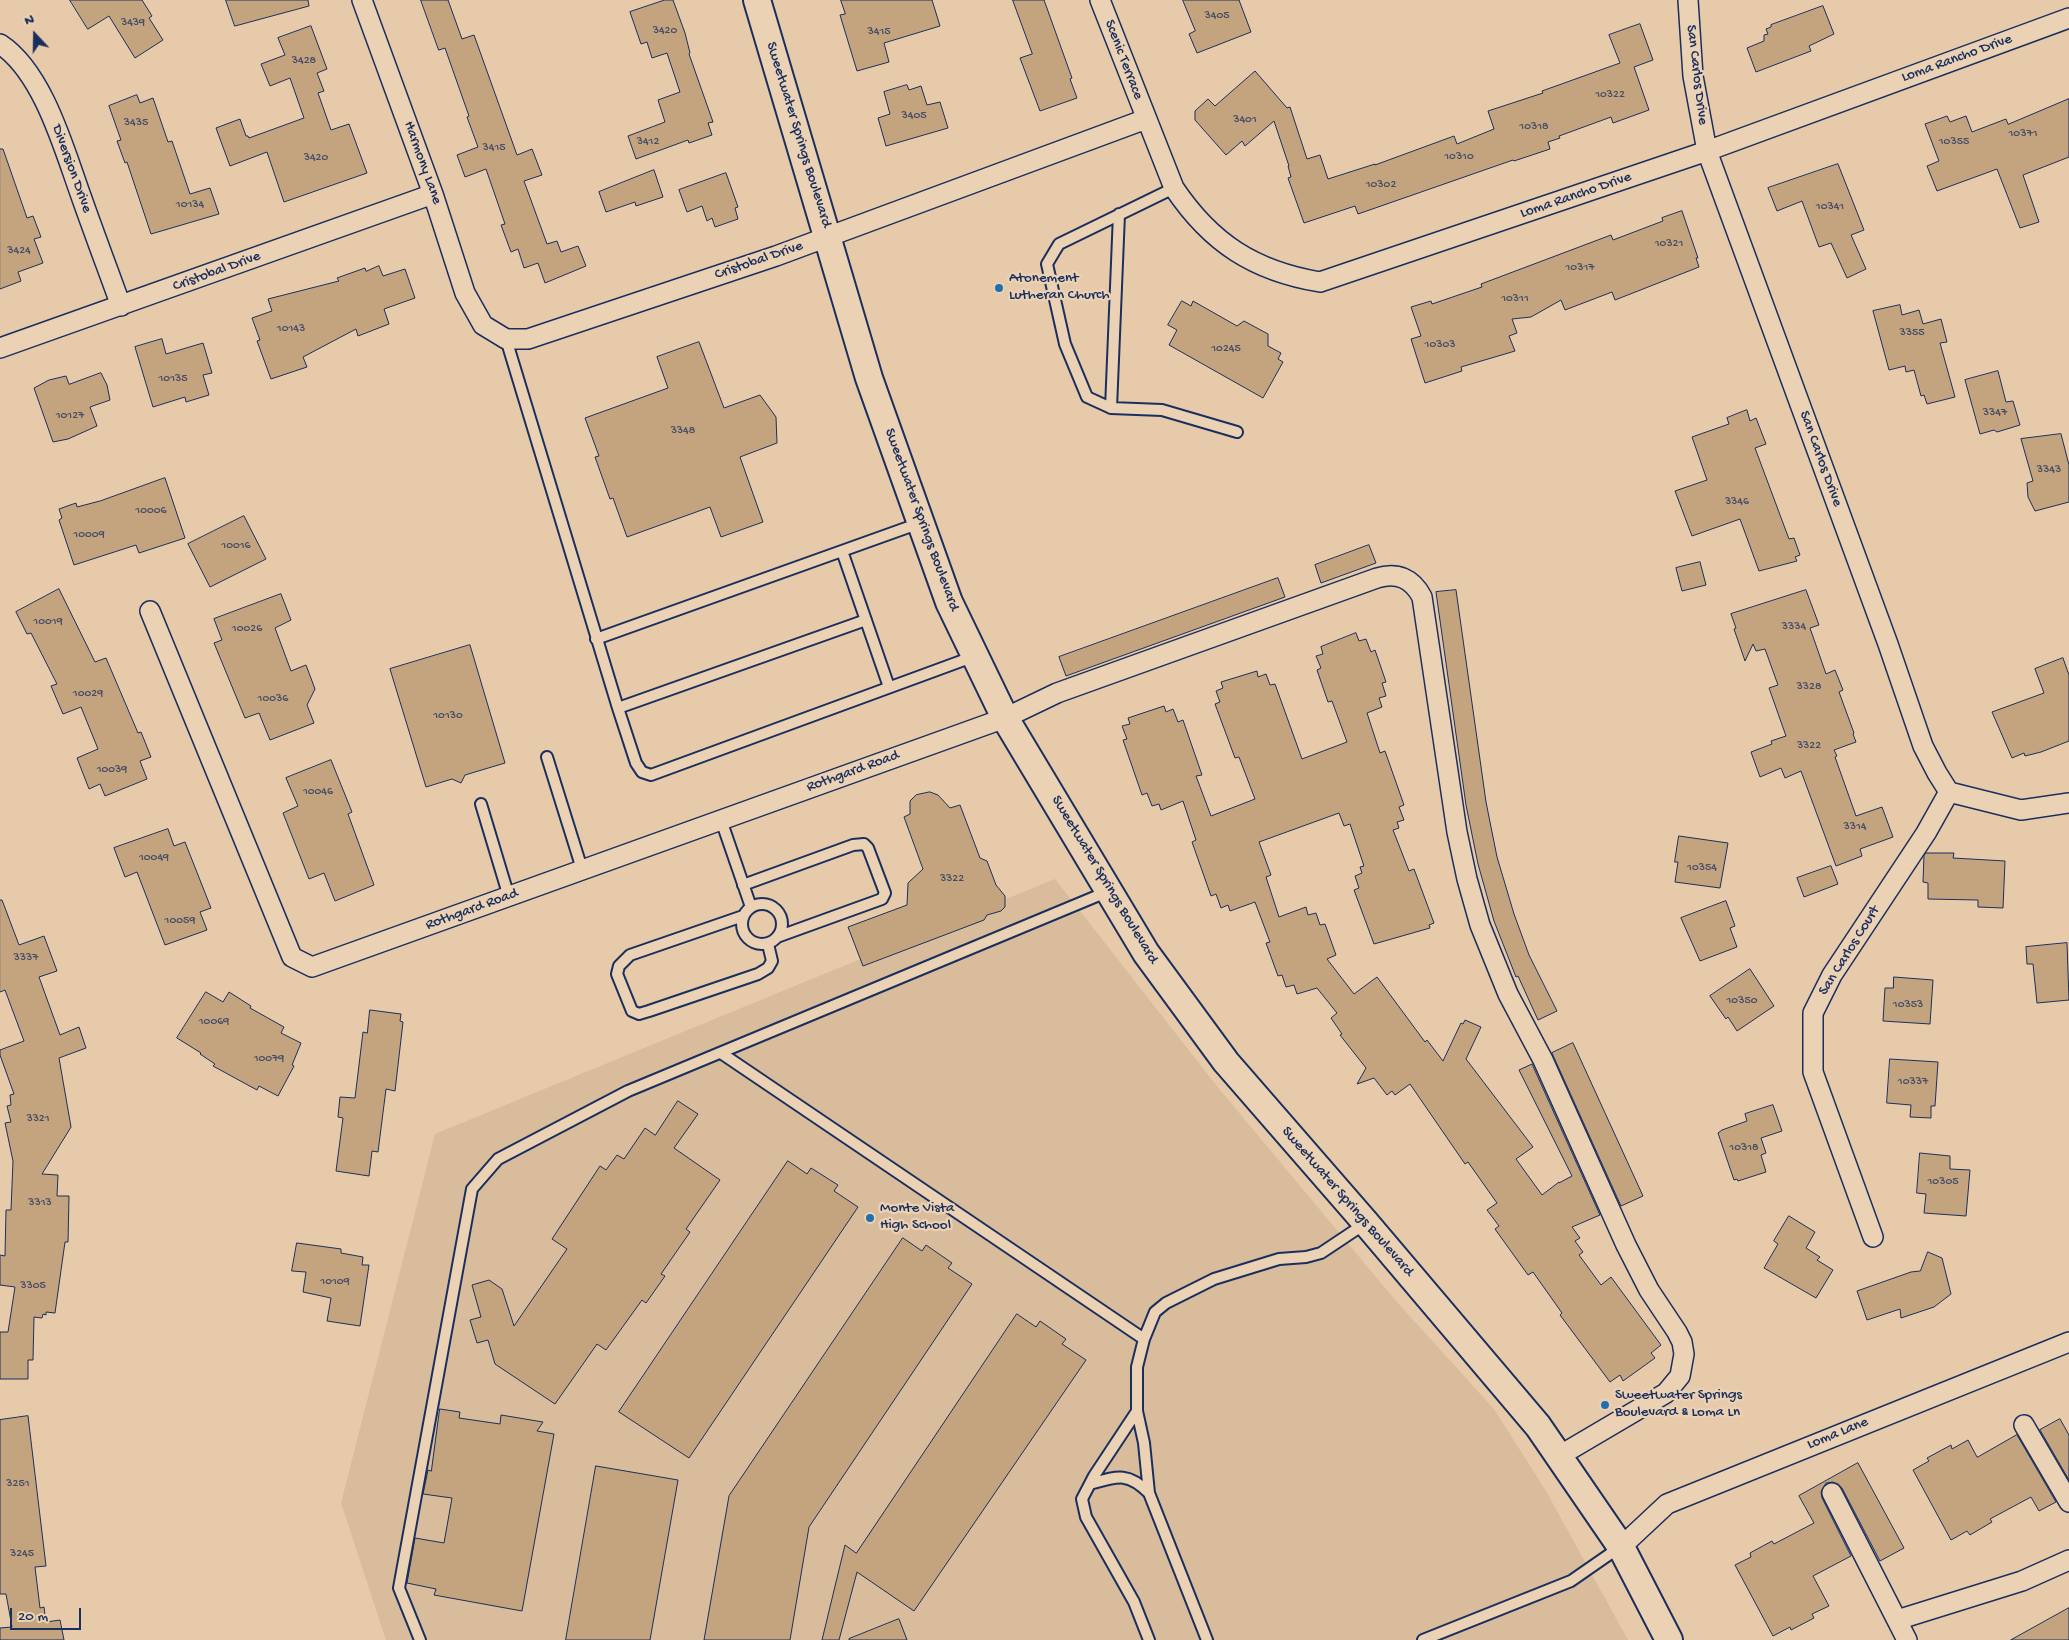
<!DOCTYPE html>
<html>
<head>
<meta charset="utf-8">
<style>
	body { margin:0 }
	#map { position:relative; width:2069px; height:1640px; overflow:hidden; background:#e6caaa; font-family:"Gochi Hand",sans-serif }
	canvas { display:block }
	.north { position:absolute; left:10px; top:10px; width:50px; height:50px; -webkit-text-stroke:4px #ecd2b4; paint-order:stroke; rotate:339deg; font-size:14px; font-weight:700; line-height:20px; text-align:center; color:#1b2f5e }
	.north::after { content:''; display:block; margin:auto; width:18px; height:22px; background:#1b2f5e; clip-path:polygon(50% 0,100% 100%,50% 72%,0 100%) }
	.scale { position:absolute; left:10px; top:1608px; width:71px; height:22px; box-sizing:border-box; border:2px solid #1b2f5e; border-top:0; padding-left:6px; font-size:15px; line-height:18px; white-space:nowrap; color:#1b2f5e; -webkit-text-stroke:4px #ecd2b4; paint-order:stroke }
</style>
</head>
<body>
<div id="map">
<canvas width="2069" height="1640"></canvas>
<div class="north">N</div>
<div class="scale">20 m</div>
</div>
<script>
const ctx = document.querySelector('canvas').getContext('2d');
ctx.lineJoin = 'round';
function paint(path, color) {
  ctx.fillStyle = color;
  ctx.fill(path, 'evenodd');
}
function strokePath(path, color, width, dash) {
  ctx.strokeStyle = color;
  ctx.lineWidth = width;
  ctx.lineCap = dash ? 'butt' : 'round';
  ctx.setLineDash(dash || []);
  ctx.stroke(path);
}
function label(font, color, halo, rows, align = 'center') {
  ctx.font = font + ' "Gochi Hand",sans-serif';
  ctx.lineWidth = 4.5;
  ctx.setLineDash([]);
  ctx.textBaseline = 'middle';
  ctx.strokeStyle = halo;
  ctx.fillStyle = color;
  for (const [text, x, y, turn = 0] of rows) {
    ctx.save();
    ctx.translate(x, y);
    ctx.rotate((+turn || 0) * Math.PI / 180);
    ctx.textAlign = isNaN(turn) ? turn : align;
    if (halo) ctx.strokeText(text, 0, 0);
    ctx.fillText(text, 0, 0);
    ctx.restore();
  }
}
paint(new Path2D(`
	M1055 879 1216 1085 1396 1301 1494 1409 1546 1491 1628 1640H386L341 1503 435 1134Z`), '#d8bc9c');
const building = new Path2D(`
	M70 0H142L152 16 149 18 163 40 135 58 109 16 88 29Z
	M226 0H308L309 6 235 26Z
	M421 0H448L462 39 474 35 517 155 532 149 542 175 524 181 547 244 557 241 561 252 578 246 586 266 545 283 538 263 524 268 518 249 511 252 501 225 505 224 486 169 465 177 457 155 478 147 467 117 469 116 445 48 439 50Z
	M665 0H673L685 33 690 53 689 54 713 122 708 123 712 135 689 143 688 140 636 159 628 136 665 122 658 100 680 92 667 53 652 58 647 42 641 44 630 12Z
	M841 0H932L940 26 884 43 889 62 857 71 840 15 845 14Z
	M1013 0H1044L1072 78 1070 79 1077 98 1040 111 1020 58 1032 54Z
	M1183 0H1239L1251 32 1197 53 1189 34 1195 31Z
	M1823 6 1834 34 1809 46 1811 51 1756 72 1747 48 1764 41V35L1768 34 1766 29 1771 27V25Z
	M1640 24 1653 60 1634 67 1649 110 1613 123 1611 117 1559 136 1560 138 1548 142 1550 149 1514 161 1513 160 1358 214 1355 206 1304 223 1288 178 1291 177 1288 166H1289L1274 121 1245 146 1242 141 1226 155 1195 120V111L1208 99 1215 106 1255 71 1287 108 1290 107 1307 159 1320 155 1328 179 1375 164V165L1454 136 1457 144 1494 129 1488 111 1543 93 1542 91 1620 63 1609 35Z
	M311 26 327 69 317 73 324 91 318 93 331 130 349 124 367 173 284 202 267 152 230 166 216 128 240 119 246 136H248L249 138 304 118 290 78 270 86 261 64 285 55 278 38Z
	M907 85 909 90 921 86 927 105 940 102 948 128 886 146 878 118 890 114 884 92Z
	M137 95 140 103 153 98 168 142 172 141 190 194 210 188 219 214 151 234 127 162 125 163 117 141 121 140 109 106Z
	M2069 99V157L2023 175 2039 222 2020 228 1997 169 1937 191 1927 166 1939 161 1925 124 1947 116 1950 122 1966 116 1972 132 2006 119 2008 124Z
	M0 149H3L27 218 33 216 41 237 34 239 43 263 18 272 21 281 0 289Z
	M1838 164 1864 230 1851 235 1866 269 1847 278 1831 243 1819 247 1802 201 1777 211 1768 188Z
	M654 170 663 197 636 206 635 202 606 212 599 192Z
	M726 173 738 207 735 208 738 219 715 227 712 218 707 221 702 206 687 212 679 190Z
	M1682 211 1698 258H1696L1699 267 1615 300 1612 292 1565 310 1561 300 1531 317 1512 319 1517 333 1509 336 1515 351 1461 367 1462 371 1425 383 1411 339 1421 336 1411 307 1431 301 1432 304 1482 287 1481 284 1611 235 1613 240 1663 221 1662 218Z
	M379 266 383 276 405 269 415 298 384 309 389 324 358 336 356 329 303 357 307 367 271 379 257 341 260 340 252 318 272 311 268 299 339 281 337 278 365 268 366 271Z
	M1182 301 1191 306 1193 301 1237 326 1244 321 1268 334V346L1281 353 1278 359 1283 362 1263 398 1169 345 1177 330 1168 325Z
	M1900 305 1902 315 1919 310 1923 324 1941 319 1947 342 1940 343 1955 397 1927 404 1924 395 1921 396 1914 370 1906 372 1905 366 1889 370 1873 311Z
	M162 339 166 354 203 343 212 373 203 375 209 395 186 402 185 397 153 407 135 347Z
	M699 342 724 408 760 395 776 417 777 443 740 457 763 522 721 537 710 507 627 537 613 498 610 499 595 457 599 456 585 418 668 388 657 357Z
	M1998 371 2006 402 2013 401 2020 425 1997 432 1994 430 1980 434 1965 380Z
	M101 373 107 385 110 400 90 407 97 426 68 439 53 442 34 388 49 380 66 376 69 384Z
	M1747 410 1750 421 1756 418 1766 444 1755 448 1789 539 1794 538 1800 555 1795 557 1797 561 1759 571 1740 519 1692 536 1675 491 1707 480 1692 437 1729 424 1727 418Z
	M2061 434 2069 465V502L2035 511 2028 497 2027 483 2033 481 2021 439Z
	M165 478 185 538 139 553 136 545 74 565 59 520 62 518 59 509 76 503 77 507 100 501Z
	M244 516 266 559 210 587 188 544Z
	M1369 545 1376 563 1321 583 1315 565Z
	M1700 562 1706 585 1682 591 1676 568Z
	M1278 578 1285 597 1066 676 1059 657Z
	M59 589 95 662 106 658 138 733 141 732 151 757 140 761 147 779 105 796 100 784 89 789 77 758 98 749 81 707 63 714 51 686 57 684 31 633 27 634 16 612Z
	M1456 590 1486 802 1497 857 1514 914 1529 955 1557 1011 1538 1020 1518 976 1516 977 1494 921 1478 864 1466 805 1436 592Z
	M1806 590 1819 625 1810 628 1826 674 1835 670 1843 690 1839 692 1854 733 1853 734 1856 742 1834 750 1837 756 1835 757 1856 816 1882 807 1893 837 1860 849 1862 856 1836 866 1801 771 1785 778 1781 768 1760 777 1751 752 1772 744 1771 741 1786 736 1769 688 1778 685 1765 649 1756 651 1753 644 1745 661 1734 629 1736 628 1731 614Z
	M281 594 291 620 275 628 291 671 306 665 315 689 307 705 314 723 270 740 259 713 245 718 214 643 222 640 214 619Z
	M1356 633 1359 641 1366 639 1371 652 1375 650 1386 682 1382 683 1386 696 1379 698 1382 707 1367 713 1380 753 1385 751 1404 805 1399 807 1404 820 1397 822 1399 828 1393 830 1409 871 1414 869 1434 923 1429 925 1430 928 1374 944 1354 890 1359 888 1355 876 1362 873 1360 867 1364 866 1350 824 1344 826 1339 813 1259 842 1271 875 1266 877 1279 917 1306 907 1308 915 1316 913 1320 925 1325 924 1336 955 1327 959 1354 994 1377 977 1425 1042 1427 1040 1443 1061 1461 1023 1463 1024 1465 1020 1481 1027 1466 1059 1533 1147 1516 1159 1542 1195 1559 1182V1183L1572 1176 1519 1070 1532 1064 1600 1215 1572 1227 1580 1238 1575 1241 1583 1252 1579 1255 1601 1285 1611 1277 1661 1345 1651 1353 1655 1358 1623 1381 1620 1375 1610 1382 1560 1315 1562 1313 1533 1272 1528 1275 1495 1229 1499 1226 1487 1210 1497 1203 1468 1162 1465 1164 1410 1084 1395 1095 1392 1091 1387 1095 1374 1078 1357 1084 1366 1068 1340 1035 1342 1034 1331 1018 1337 1013 1317 988 1297 994 1294 985 1286 987 1282 975 1278 976 1266 943 1270 942 1255 902 1230 911 1228 905 1221 908 1216 894 1211 896 1192 842 1196 840 1183 801 1161 810 1159 804 1152 806 1147 793 1142 795 1123 740 1127 739 1122 726 1130 724 1128 718 1164 706 1166 712 1173 709 1178 722 1183 720 1202 775 1196 776 1211 816 1255 799 1239 757 1235 758 1215 704 1220 702 1216 691 1223 688 1221 682 1257 671 1258 677 1266 674 1270 685 1275 684 1302 759 1347 742 1332 701 1328 702 1317 670 1321 668 1316 656 1323 654 1321 647Z
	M470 645 505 763 465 775 461 783 452 779 426 787 390 669Z
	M2063 658 2069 675V741L2041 752 2025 756 2024 753 2012 758 1992 712 2044 693 2035 669Z
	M331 760 352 812 348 814 374 885 335 901 324 873 309 879 283 813 298 806 286 778Z
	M930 792 938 795 950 808 960 805 980 858 987 861 996 885 1005 896V907L1001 911 987 915 984 920 863 966 848 927 907 905 908 883 923 869 904 817 910 814V801L916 795Z
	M168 829 174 846 185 842 211 908 200 912 207 930 165 945 137 872 125 877 114 848Z
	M1679 836 1728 843 1720 888 1675 882 1678 862H1675Z
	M1926 853H1954L1953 858 2005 861 2003 908 1978 907V900L1928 899V883L1923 882 1924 856Z
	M1831 866 1838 884 1804 897 1797 878Z
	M0 900H2L19 945 44 936 57 971 39 977 60 1035 79 1027 86 1048 59 1058 71 1127 42 1174 58 1175 57 1196H69L68 1242H65L55 1313 46 1312V1315L43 1314 42 1318 34 1317 33 1360H28V1379H0V1332H8L15 1287 0 1285V1255L5 1256 6 1210H11L13 1161 5 1123 11 1122 7 1106 11 1105 10 1095 14 1094 0 1055V1050L24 1041 5 990 0 992Z
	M1726 901 1735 926 1730 928 1737 947 1700 961 1681 918Z
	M2067 943 2069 1000 2037 1003 2033 964H2027L2026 947Z
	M1750 969 1774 1006 1737 1031 1728 1017 1726 1019 1710 996Z
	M1894 977 1933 980 1930 1024 1883 1021 1885 988H1893Z
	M206 992 223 1002 229 992 251 1006 250 1008 284 1027 281 1033 301 1043 292 1065 294 1066 278 1096 259 1086 257 1090 213 1066 215 1064 200 1054 201 1053 177 1038Z
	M370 1010 401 1014 400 1021 403 1022 395 1091 386 1089 378 1152 372 1151 369 1176 336 1171 343 1118 338 1117 340 1097 355 1098 363 1032 367 1033Z
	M1573 1043 1643 1196 1621 1206 1552 1053Z
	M1890 1059 1938 1062 1935 1106H1931V1118L1910 1117 1911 1105 1887 1103Z
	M678 1101 698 1114 674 1148 720 1180 686 1229 690 1232 661 1274 665 1276 646 1303 642 1300 606 1350 597 1344 555 1404 495 1364 488 1340 477 1343 470 1320 481 1317 472 1285 489 1280 502 1289 514 1326 567 1249 552 1239 600 1166 606 1170 617 1155 624 1159 645 1128 655 1135Z
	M1773 1105 1782 1131 1761 1138 1766 1153 1761 1155 1766 1172 1738 1181 1737 1179 1734 1180 1718 1133 1722 1130 1747 1121 1745 1114Z
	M1920 1153 1950 1156V1169L1970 1170 1966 1216 1924 1213 1926 1194 1917 1193Z
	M788 1161 807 1174 811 1168 838 1185 834 1191 858 1207 689 1458 619 1412Z
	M1789 1216 1815 1232 1806 1248 1820 1257 1817 1260 1833 1270 1816 1298 1764 1268 1778 1244 1774 1241Z
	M903 1238 922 1251 926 1245 952 1263 948 1268 972 1284 809 1527 790 1640H704L729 1496Z
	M297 1243 341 1249V1253L363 1257 362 1265H369L360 1326 327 1321 331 1298 303 1292 306 1272 292 1271Z
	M1928 1252 1942 1258 1951 1294 1934 1307 1901 1318 1900 1309 1867 1320 1857 1291 1911 1272 1920 1271Z
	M1017 1314 1036 1327 1040 1321 1066 1339 1062 1344 1086 1360 914 1611 857 1572 839 1640H822L845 1545 856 1553Z
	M440 1409 460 1412 459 1418 500 1424 501 1415 543 1422 537 1431 554 1434 522 1611 434 1595 436 1589 407 1583 415 1538 444 1543 452 1498 423 1494 428 1470 431 1471Z
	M28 1416 46 1566 35 1567 40 1608 44 1607 46 1622 60 1620 64 1640H0V1628L12 1627 6 1594H0V1420Z
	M2060 1419 2069 1435V1480L2040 1430Z
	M2017 1435 2056 1502 2039 1511 2031 1497 1990 1519 1992 1522 1970 1535 1967 1531 1951 1540 1913 1470 1929 1461 1927 1458 1951 1445 1952 1449 1968 1440 1977 1457Z
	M1858 1463 1904 1548 1880 1561 1842 1488 1833 1482 1826 1483 1821 1492 1822 1498 1851 1556 1813 1576 1829 1606 1812 1614 1814 1618 1791 1630 1790 1627 1773 1636 1735 1565 1751 1557 1750 1553 1772 1541 1774 1544 1814 1523 1799 1496Z
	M596 1466 678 1480 650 1640H566Z
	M2069 1608V1640H2011Z
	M899 1619 907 1640H849V1639Z`);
paint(building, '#c4a47f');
strokePath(building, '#1b2f5e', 1);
const service = new Path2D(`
	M1174 188 1059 244 1047 264 1065 344 1087 397 1111 408 1162 410 1237 432
	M506 339 618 708 636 763 642 772 651 775 975 656
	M1111 408 1119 214
	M842 551 889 687
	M596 639 920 523
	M618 708 866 620
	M547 757 582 869
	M481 804 509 897
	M721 820 751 907
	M743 885 853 845 864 844 868 848 885 893 882 899 777 937
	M742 924a20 20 0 1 1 40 0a20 20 0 1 1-40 0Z
	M743 916 630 955 619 966 617 974 632 1011 639 1014 649 1011 758 974 768 968 772 961 768 944
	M721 1053 1144 1339
	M1137 1411 1094 1476 1082 1499 1086 1517 1134 1602 1149 1640
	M1090 1484C1118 1476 1128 1472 1149 1493
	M420 1640 399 1588 472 1189 498 1159 628 1091 1109 891
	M1207 1640 1149 1493 1144 1443 1137 1411V1367L1144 1339 1155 1312 1166 1303 1214 1279 1279 1259 1306 1257 1321 1253 1366 1223
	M1423 1640 1571 1581 1620 1547`);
const minor = new Path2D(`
	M362 0 433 194 465 293 483 325 506 339H528L776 256 1146 119
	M1100 0 1174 188C1211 243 1254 271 1320 282L1707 151 2069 18
	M1688 0 1693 76 1707 151 1888 644 1923 746 1937 773 1949 792 2021 810 2069 803
	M0 44C43 72 64 149 81 196 94 233 108 270 121 306
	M0 348 433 194
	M150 611 292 957 312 967 1005 718 1057 693 1377 578C1397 572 1412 578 1422 597L1457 832 1467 879 1480 925 1508 994 1543 1060 1626 1245 1649 1290 1677 1332 1682 1342 1684 1354 1680 1376 1666 1393 1559 1456
	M1873 1237 1813 1072V1013L1832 975 1926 833 1949 792
	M2024 1425 2069 1502
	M1832 1493 1907 1640
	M1621 1547 1667 1504 2069 1342
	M1897 1620 2022 1581 2069 1560`);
const secondary = new Path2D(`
	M757 0 869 378 949 602 1005 718 1146 953 1226 1062 1366 1223 1538 1426 1621 1547 1669 1640`);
strokePath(service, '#1b2f5e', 14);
strokePath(minor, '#1b2f5e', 22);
strokePath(secondary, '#1b2f5e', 30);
strokePath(service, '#ecd2b4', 10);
strokePath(minor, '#ecd2b4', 19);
strokePath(secondary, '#ecd2b4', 26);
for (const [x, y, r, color] of [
	[999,288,5,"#1f6fb2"],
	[870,1218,5,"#1f6fb2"],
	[1605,1405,5,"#1f6fb2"]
]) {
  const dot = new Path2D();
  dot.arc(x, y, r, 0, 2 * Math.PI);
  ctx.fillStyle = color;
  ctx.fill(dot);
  strokePath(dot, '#ecd2b4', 2);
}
label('12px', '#454c66', null, [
	["3405",1217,16],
	["3439",133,23],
	["3420",665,31],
	["3415",879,32],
	["3428",304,61],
	["10322",1610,95],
	["3405",914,116],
	["3401",1245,120],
	["3435",136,123],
	["10318",1534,127],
	["10371",2023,134],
	["3412",648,142],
	["10355",1954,142],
	["3415",494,148],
	["10310",1459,157],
	["3420",316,158],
	["10302",1381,185],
	["10134",190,205],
	["10341",1830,207],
	["10321",1669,244],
	["3424",19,251],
	["10317",1580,268],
	["10311",1515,299],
	["10143",291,329],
	["3355",1912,333],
	["10303",1440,345],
	["10245",1226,349],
	["10135",173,379],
	["3347",1995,413],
	["10127",70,416],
	["3348",683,431],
	["3343",2049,470],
	["3346",1737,502],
	["10006",151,511],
	["10009",89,535],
	["10016",236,546],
	["10019",48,622],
	["3334",1794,627],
	["10026",247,629],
	["3328",1809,687],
	["10029",88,694],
	["10036",273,699],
	["10130",448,716],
	["3322",1809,746],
	["10039",112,770],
	["10046",318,792],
	["3314",1855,827],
	["10049",154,858],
	["10354",1702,868],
	["3322",952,879],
	["10059",180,921],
	["3337",26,958],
	["10350",1742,1001],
	["10353",1908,1005],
	["10069",214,1022],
	["10079",269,1059],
	["10337",1913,1082],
	["3321",38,1119],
	["10318",1744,1148],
	["10305",1943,1182],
	["3313",40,1203],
	["10109",335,1282],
	["3305",33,1286],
	["3251",18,1484],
	["3245",22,1554]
]);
label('15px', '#1b2f5e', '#ecd2b4', [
	["Loma Rancho Drive",1957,59,-20],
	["Scenic Terrace",1123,60,69],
	["San Carlos Drive",1696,75,83],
	["Sweetwater Springs Boulevard",798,135,73],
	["Harmony Lane",422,163,70],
	["Diversion Drive",71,169,70],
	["Loma Rancho Drive",1576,196,-19],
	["Cristobal Drive",759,261,-19],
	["Cristobal Drive",217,272,-20],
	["San Carlos Drive",1820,459,70],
	["Sweetwater Springs Boulevard",921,520,70],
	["Rothgard Road",853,772,-20],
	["Sweetwater Springs Boulevard",1104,880,59],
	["Rothgard Road",472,910,-20],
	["San Carlos Court",1850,951,-58],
	["Sweetwater Springs Boulevard",1347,1202,49],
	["Loma Lane",1838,1434,-22]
]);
label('15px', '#1b2f5e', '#ecd2b4', [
	["Atonement",1009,279],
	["Lutheran Church",1009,296],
	["Monte Vista",880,1209],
	["High School",880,1226],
	["Sweetwater Springs",1615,1396],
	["Boulevard & Loma Ln",1615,1413]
], 'left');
</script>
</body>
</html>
